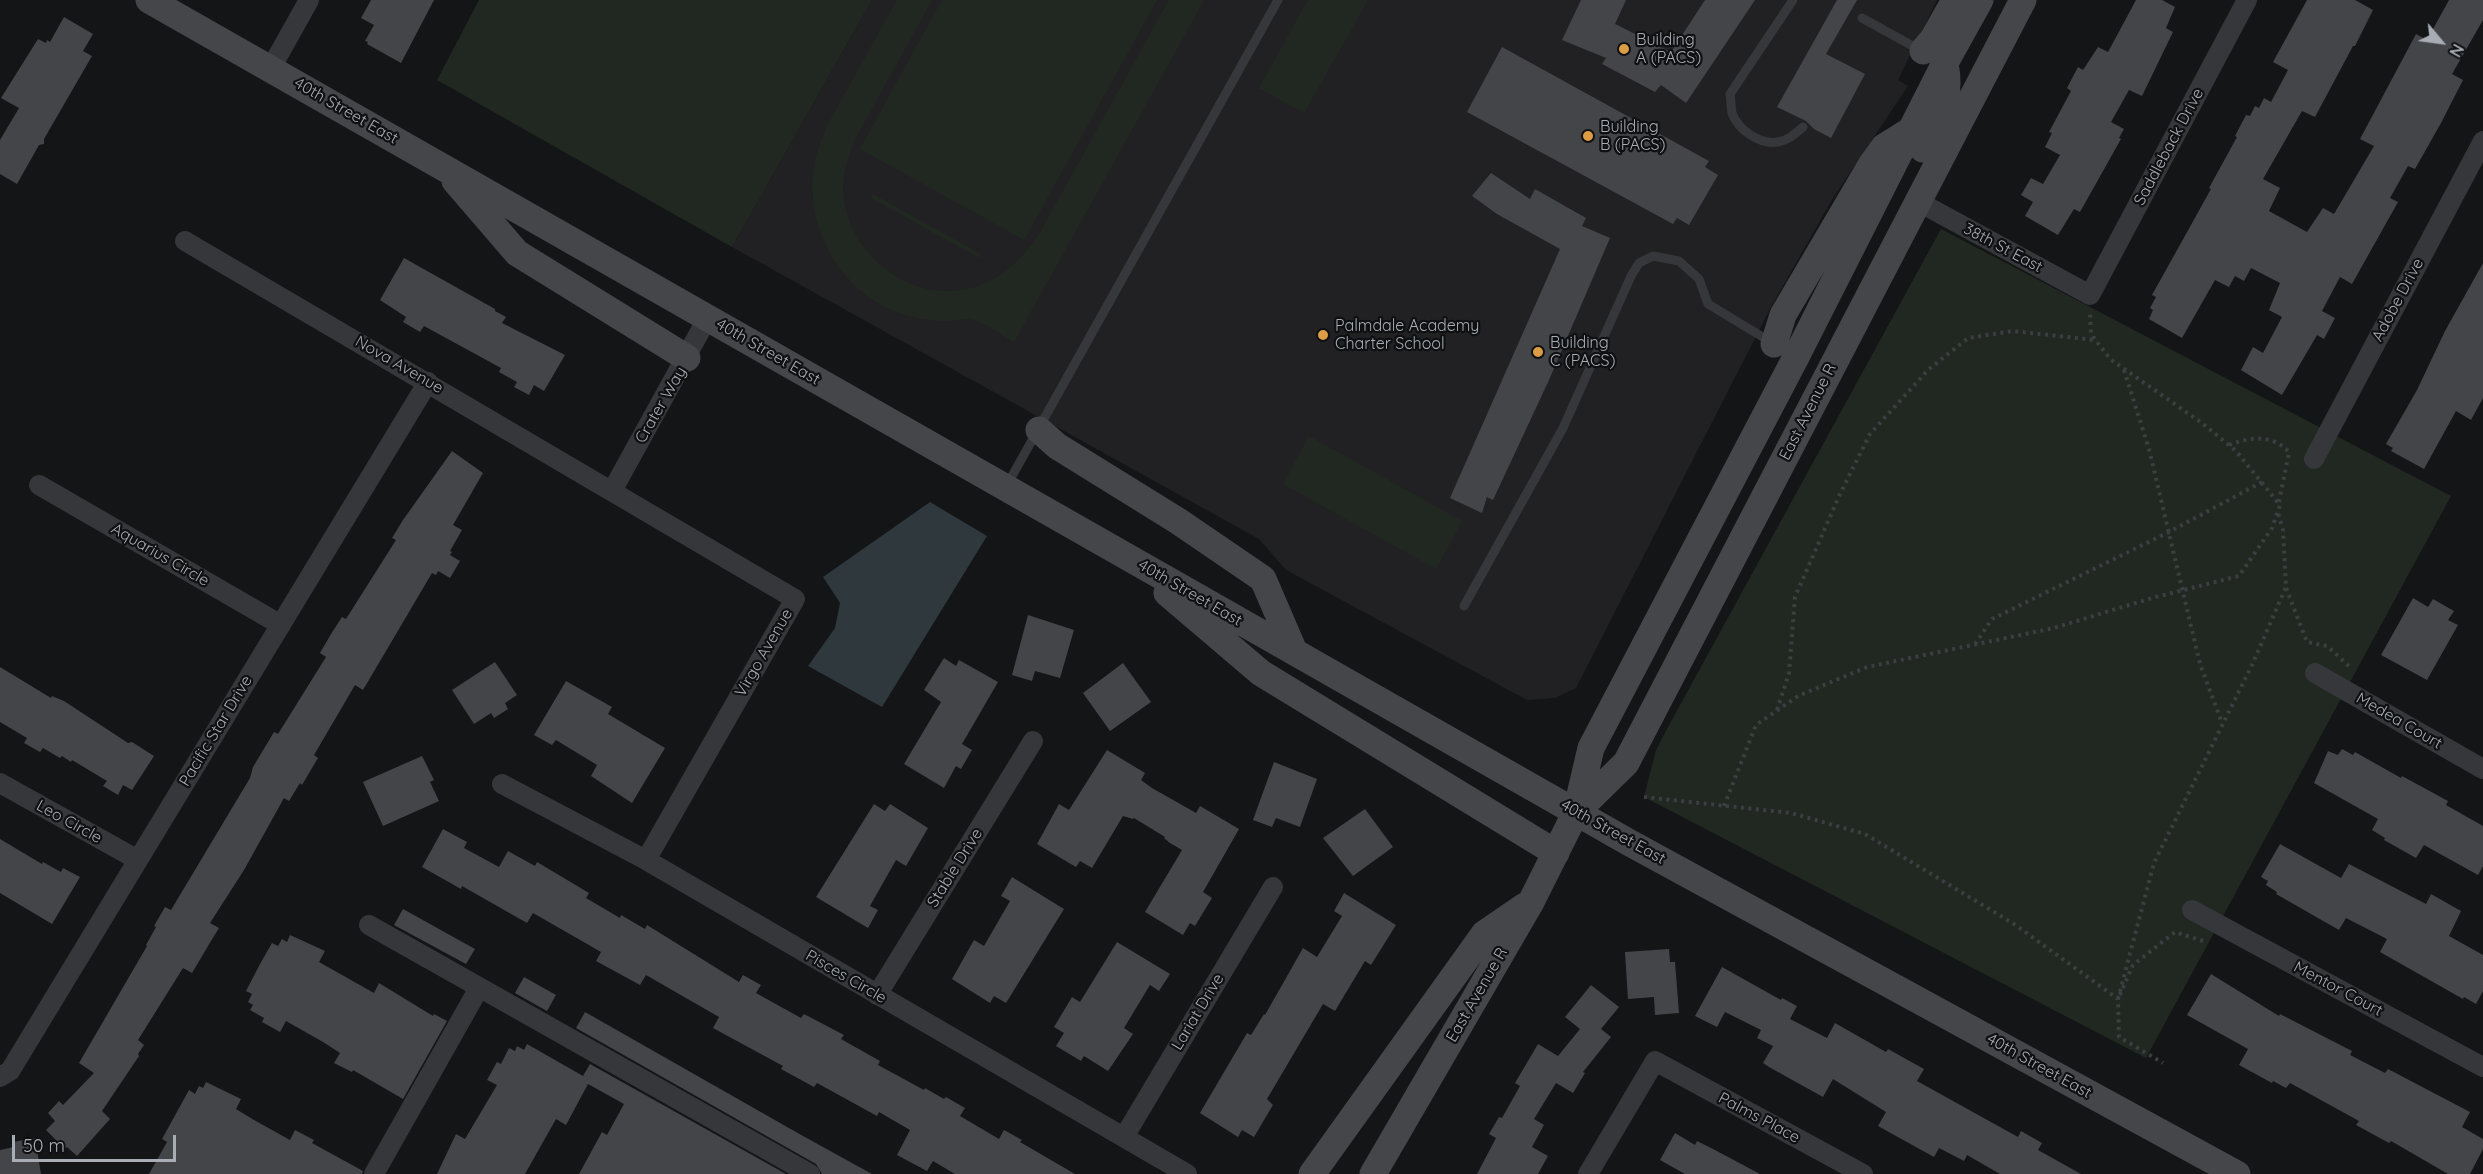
<!DOCTYPE html>
<html>
<head>
<meta charset="utf-8">
<style>
	body { margin:0 }
	#map { position:relative; width:2483px; height:1174px; overflow:hidden; background:#141516; font-family:Quicksand,sans-serif }
	canvas { display:block }
	.north { position:absolute; left:2411px; top:12px; width:60px; height:60px; -webkit-text-stroke:4px #0f1011; paint-order:stroke; rotate:119deg; font-size:16px; font-weight:700; line-height:24px; text-align:center; color:#a8adb5 }
	.north::after { content:''; display:block; margin:auto; width:21px; height:27px; background:#a8adb5; clip-path:polygon(50% 0,100% 100%,50% 72%,0 100%) }
	.scale { position:absolute; left:12px; top:1135px; width:164px; height:27px; box-sizing:border-box; border:3px solid #a8adb5; border-top:0; padding-left:8px; font-size:18px; line-height:21px; white-space:nowrap; color:#a8adb5; -webkit-text-stroke:4px #0f1011; paint-order:stroke }
</style>
</head>
<body>
<div id="map">
<canvas width="2483" height="1174"></canvas>
<div class="north">N</div>
<div class="scale">50 m</div>
</div>
<script>
const ctx = document.querySelector('canvas').getContext('2d');
ctx.lineJoin = 'round';
function paint(path, color) {
  ctx.fillStyle = color;
  ctx.fill(path, 'evenodd');
}
function strokePath(path, color, width, dash) {
  ctx.strokeStyle = color;
  ctx.lineWidth = width;
  ctx.lineCap = dash ? 'butt' : 'round';
  ctx.setLineDash(dash || []);
  ctx.stroke(path);
}
function label(font, color, halo, rows, align = 'center') {
  ctx.font = font + ' Quicksand,sans-serif';
  ctx.lineWidth = 4.5;
  ctx.setLineDash([]);
  ctx.textBaseline = 'middle';
  ctx.strokeStyle = halo;
  ctx.fillStyle = color;
  for (const [text, x, y, turn = 0] of rows) {
    ctx.save();
    ctx.translate(x, y);
    ctx.rotate((+turn || 0) * Math.PI / 180);
    ctx.textAlign = isNaN(turn) ? turn : align;
    if (halo) ctx.strokeText(text, 0, 0);
    ctx.fillText(text, 0, 0);
    ctx.restore();
  }
}
paint(new Path2D(`
	M872 0H1937L1898 80 1908 86 1833 198 1771 307 1576 688 1555 698 1527 700 1286 570 1259 539 732 247Z`), '#212123');
paint(new Path2D(`
	M479 0H872L732 247 437 80Z
	M897 0H932L855 139C849 155 843 171 843 188 845 257 917 311 983 284 1007 274 1023 257 1038 236L1169 0H1204L1014 342C1001 335 988 324 974 320 966 317 955 321 947 321 933 321 919 319 906 315 845 298 804 230 814 168 816 153 822 139 828 124Z
	M942 0H1157L1024 240 860 149Z
	M1308 0H1368L1304 113 1259 88Z
	M873 194 981 254 979 258 871 198Z
	M1941 229 2451 496 2146 1058 1644 797 1656 750 1668 727Z
	M1309 436 1462 521 1436 569 1283 484Z`), '#212821');
paint(new Path2D(`
	M930 502 987 536 882 707 808 666 835 628 840 603 823 577Z`), '#2f383d');
paint(new Path2D(`
	M371 0H434L401 63 367 44 368 42 365 41 374 25 361 18Z
	M1581 0H1626L1615 24 1671 52 1705 0H1755L1686 103 1661 85 1655 92 1602 64 1606 58 1562 40Z
	M1837 0H1857L1826 54 1865 74 1831 138 1814 129 1806 121 1777 107Z
	M2136 0H2162L2175 7 2166 28 2173 32 2142 96 2129 90 2111 122 2124 129 2119 138 2121 139 2080 212 2074 209 2058 235 2025 216 2033 202 2021 195 2031 178 2043 184 2060 155 2045 147 2052 133 2049 132 2071 91 2067 88 2078 67 2083 70 2098 47 2108 52Z
	M2307 0H2355L2373 10 2355 46H2353L2315 117 2302 111 2263 179 2280 188 2269 211 2307 232 2323 208 2334 214 2374 146 2360 139 2416 34 2427 40 2449 0H2483V20L2452 74 2463 80 2441 123 2415 169 2408 166 2390 198 2398 202 2352 284 2340 277 2322 311 2335 318 2324 339 2317 335 2282 395 2241 370 2253 347 2263 353 2282 317 2269 310 2280 283 2251 268 2244 281 2235 276 2229 287 2215 280 2182 338 2149 319 2153 310 2150 308 2156 297 2152 295 2211 189 2209 188 2237 137 2235 136 2246 115 2250 116 2255 106 2259 108 2264 98 2271 102 2288 70 2273 62Z
	M64 17 93 34 83 51 92 56 44 139V144L39 145 17 184 0 174V140L19 108 1 98 38 39 46 43 47 40 50 42Z
	M1502 47 1709 161 1705 167 1718 175 1689 225 1677 218 1673 224 1467 112Z
	M1491 173 1530 199 1535 189 1586 218 1582 226 1610 238 1549 380 1493 500 1487 497 1482 513 1450 498 1560 249 1497 214 1472 196Z
	M404 258 495 309V311L506 317 502 323 565 355 544 391 534 385 529 395 514 387 517 382 499 372 501 368 424 326 420 332 403 322 406 317 380 300Z
	M2483 263V398L2471 420 2456 411 2424 469 2391 451 2393 448 2386 444 2417 390 2445 331Z
	M452 451 483 473 453 525 462 530 450 551 452 552 450 555 460 561 450 578 438 571 436 575 432 573 363 690 355 685 314 755 318 758 302 785 300 783 289 801 284 798 244 870 210 923 219 928 211 941 192 973 183 968 138 1040 144 1045 138 1054 139 1056 102 1111 110 1119 77 1156 67 1147 65 1149 46 1130 55 1121 48 1113 59 1101 63 1105 94 1073 79 1063 147 946 146 945 156 927 154 926 165 907 171 910 250 778 253 767 274 732 278 734 326 657 320 653 331 634 342 617 346 619 396 540 392 538 403 520Z
	M2413 598 2428 607 2433 599 2454 611 2448 620 2458 625 2427 680 2381 655Z
	M1028 615 1074 630 1060 678 1035 671 1032 681 1012 675Z
	M944 658 956 666 959 660 998 682 962 744 972 750 961 769 956 766 944 788 904 764 941 702 924 690Z
	M495 662 517 695 505 703 508 709 494 718 491 713 474 724 452 690Z
	M1123 663 1151 702 1110 731 1083 693Z
	M0 667 51 698 52 696 64 701 128 743 132 742 154 756 132 790 123 785 118 795 103 786 107 781 72 760 71 762 62 756 60 758 43 748 40 752 24 743 27 738 0 722Z
	M566 681 612 707 608 714 665 748 632 803 591 776 597 765 556 740 552 745 534 735Z
	M2342 749 2353 755 2355 752 2401 778 2402 776 2448 801 2446 805 2483 826V866L2478 875 2424 845 2416 858 2384 840 2385 838 2372 830 2378 819 2314 783 2328 751 2338 755Z
	M1107 750 1145 773 1141 780 1152 788 1196 813 1200 806 1239 829 1203 892 1212 898 1195 926 1190 923 1183 935 1145 912 1182 850 1170 843 1164 838 1165 837 1134 818 1133 819 1123 816 1092 868 1080 861 1076 867 1037 844 1059 804 1069 810Z
	M422 756 434 780 430 782 439 801 383 826 363 782Z
	M1274 762 1317 779 1300 827 1276 818 1272 827 1253 820Z
	M874 804 885 811 890 804 928 828 906 866 896 860 870 906 878 910 868 928 816 897Z
	M1365 809 1393 847 1353 876 1323 838Z
	M443 829 467 842 464 848 499 867 508 851 535 866 537 862 589 893 586 898 620 918 621 915 645 929 647 925 739 982 743 975 761 985 756 993 801 1018 804 1014 823 1024 844 1035 841 1039 880 1061 878 1065 924 1090 925 1088 944 1099 946 1097 965 1108 960 1116 999 1139 1004 1130 1022 1140 1020 1142 1075 1174H955L933 1161 927 1171 897 1155 910 1130 879 1112 877 1116 817 1083 814 1087 781 1069 783 1066 713 1028 719 1017 646 975 640 985 596 961 601 952 533 913 527 923 462 886 461 889 422 867Z
	M0 839 42 864 43 862 61 872 63 868 80 877 52 924 0 893Z
	M2280 844 2341 878 2349 864 2426 904 2431 894 2461 911 2449 936 2483 955V991L2476 1004 2464 997 2463 999 2380 952 2387 939 2346 918 2339 930 2276 894 2277 892 2266 885 2268 881 2261 877Z
	M1012 877 1064 909 1006 1003 994 996 990 1003 952 979 974 940 984 946 1010 901 1001 896Z
	M1344 893 1396 925 1371 965 1365 961 1335 1011 1323 1004 1267 1099 1273 1105 1254 1137 1242 1130 1238 1137 1200 1113 1247 1033 1251 1035 1264 1014 1265 1015 1303 948 1317 957 1342 916 1334 911Z
	M403 909 475 949 466 964 394 925Z
	M290 935 325 951 319 962 374 993 379 983 433 1016 434 1014 447 1021 403 1099 353 1070 352 1072 334 1063 340 1053 323 1042 286 1021 280 1032 262 1022 264 1018 250 1010 253 1005 248 1002 252 994 246 991 260 964 272 943 278 946 282 939 287 942Z
	M1117 942 1170 974 1159 991 1150 985 1124 1028 1133 1034 1108 1071 1084 1056 1081 1061 1056 1046 1064 1033 1054 1027 1072 997 1080 1002Z
	M1669 949 1670 962H1675L1679 1013 1655 1015 1654 997 1628 999 1625 952Z
	M1722 967 1781 1000 1782 998 1797 1006 1790 1019 1827 1038 1835 1023 1886 1052 1888 1049 1924 1069 1917 1081 2018 1137 2021 1131 2042 1143 2038 1150 2081 1174H2000L1967 1155 1964 1161 1939 1148 1934 1157 1878 1126 1886 1112 1833 1079 1823 1097 1769 1067 1763 1063 1773 1046 1757 1038 1761 1030 1725 1012 1717 1027 1695 1016Z
	M2211 974 2279 1016 2280 1014 2352 1051 2350 1055 2385 1073 2388 1069 2470 1112 2462 1127 2483 1139V1149L2470 1174H2448L2391 1141 2389 1143 2356 1125 2359 1121 2290 1083 2286 1088 2273 1081 2272 1083 2239 1065 2248 1049 2187 1015Z
	M524 977 556 995 547 1011 515 993Z
	M1591 985 1619 1007 1601 1029 1611 1037 1583 1072 1585 1073 1573 1093 1556 1083 1534 1119 1544 1125 1532 1147 1548 1156 1538 1174H1477L1496 1138 1489 1134 1499 1117 1502 1118 1520 1086 1515 1083 1538 1044 1558 1056 1580 1029 1565 1017Z
	M585 1012 803 1136 872 1174H822L816 1164 576 1028Z
	M527 1044 583 1076 590 1064 786 1174H579L602 1132 607 1135 624 1104 588 1084 566 1125 556 1119 525 1174H437L456 1134 465 1139 497 1085 487 1080 497 1062 501 1064 509 1048 515 1051 517 1046 524 1050Z
	M206 1082 241 1099 236 1109 254 1120 290 1140 295 1130 314 1140 312 1143 363 1171 362 1174H149L167 1142 162 1139 189 1090 195 1094 199 1086 203 1088Z
	M1675 1133 1695 1145 1697 1141 1713 1149 1760 1174H1685L1660 1160Z
	M35 1138 41 1174H0V1150L14 1147 13 1142Z`), '#444549');
strokePath(new Path2D(`
	M2124 370 2149 449 2200 664 2222 723
	M2229 445C2250 437 2272 434 2289 452L2279 502
	M2286 588 2307 642 2327 646 2350 667
	M1975 644 1992 619 2169 532 2262 482
	M1777 710 1789 673 1795 597 1840 494 1870 434 1928 370 1968 338 2013 331 2095 340
	M1644 797 1791 813 1865 834 2014 924 2118 999 2119 1037 2163 1063
	M1724 806 1756 725 1798 696 1867 667 2054 628 2152 598 2239 576 2272 528 2280 505 2236 451 2202 423 2110 359 2091 334 2090 314
	M2203 941 2175 932 2133 965 2118 999 2154 863 2252 665 2286 587 2283 530 2278 513`), '#3c3e41', 4, [3, 4.5]);
strokePath(new Path2D(`
	M1793 0 1730 94C1731 100 1731 107 1732 113 1738 130 1760 145 1778 142 1789 140 1795 134 1803 127
	M1862 18 1920 50
	M1007 485 1278 0
	M1464 606 1563 428 1631 276 1639 263 1653 256 1679 261 1699 279 1708 304 1771 342`), '#36373a', 9);
strokePath(new Path2D(`
	M271 68 309 0
	M1917 201 2090 295 2247 0
	M185 241 795 599 646 860
	M2314 459 2483 141
	M39 485 281 625
	M612 491 708 317
	M2315 673 2483 769
	M0 783 138 860
	M502 784 646 860 1187 1174
	M2192 910 2483 1067
	M369 925 810 1174
	M877 995 1033 741
	M0 1077 10 1071 428 382
	M1124 1137 1273 887
	M374 1174 479 988
	M1588 1174 1655 1061 1863 1174`), '#36373a', 20);
strokePath(new Path2D(`
	M149 0 1630 843 2237 1174
	M1923 51 1933 39 1955 0
	M1923 149C1937 123 1951 101 1946 70
	M455 181 517 253 687 358
	M1774 344 1783 315 1871 165 1884 147 1908 132
	M1039 430 1057 446 1178 521 1263 579 1294 651
	M1167 593 1261 673 1556 853
	M1576 812 1626 763 2023 0
	M1312 1174 1484 934 1525 906
	M1373 1174 1531 902 1576 812 1591 748 1796 357 1945 63 1980 0`), '#44464a', 27);
for (const [x, y, r, color] of [
	[1624,49,6,"#dd9d45"],
	[1588,136,6,"#dd9d45"],
	[1323,335,6,"#dd9d45"],
	[1538,352,6,"#dd9d45"]
]) {
  const dot = new Path2D();
  dot.arc(x, y, r, 0, 2 * Math.PI);
  ctx.fillStyle = color;
  ctx.fill(dot);
  strokePath(dot, '#0f1011', 2);
}
label('16px', '#a8adb5', '#0f1011', [
	["Building",1636,40],
	["A (PACS)",1636,58],
	["Building",1600,127],
	["B (PACS)",1600,145],
	["Palmdale Academy",1335,326],
	["Charter School",1335,344],
	["Building",1550,343],
	["C (PACS)",1550,361]
], 'left');
label('16px', '#a8adb5', '#0f1011', [
	["40th Street East",346,111,30],
	["Saddleback Drive",2169,147,-62],
	["38th St East",2003,248,28],
	["Adobe Drive",2398,300,-62],
	["40th Street East",768,352,30],
	["Nova Avenue",399,365,30],
	["Crater Way",661,405,-60],
	["East Avenue R",1808,412,-63],
	["Aquarius Circle",160,555,30],
	["40th Street East",1190,593,30],
	["Virgo Avenue",764,653,-60],
	["Medea Court",2399,721,30],
	["Pacific Star Drive",216,731,-59],
	["Leo Circle",69,822,29],
	["40th Street East",1613,832,29],
	["Stable Drive",955,868,-58],
	["Pisces Circle",846,977,30],
	["Mentor Court",2338,989,28],
	["East Avenue R",1477,995,-60],
	["Lariat Drive",1198,1012,-59],
	["40th Street East",2039,1066,29],
	["Palms Place",1759,1118,28]
]);
</script>
</body>
</html>
